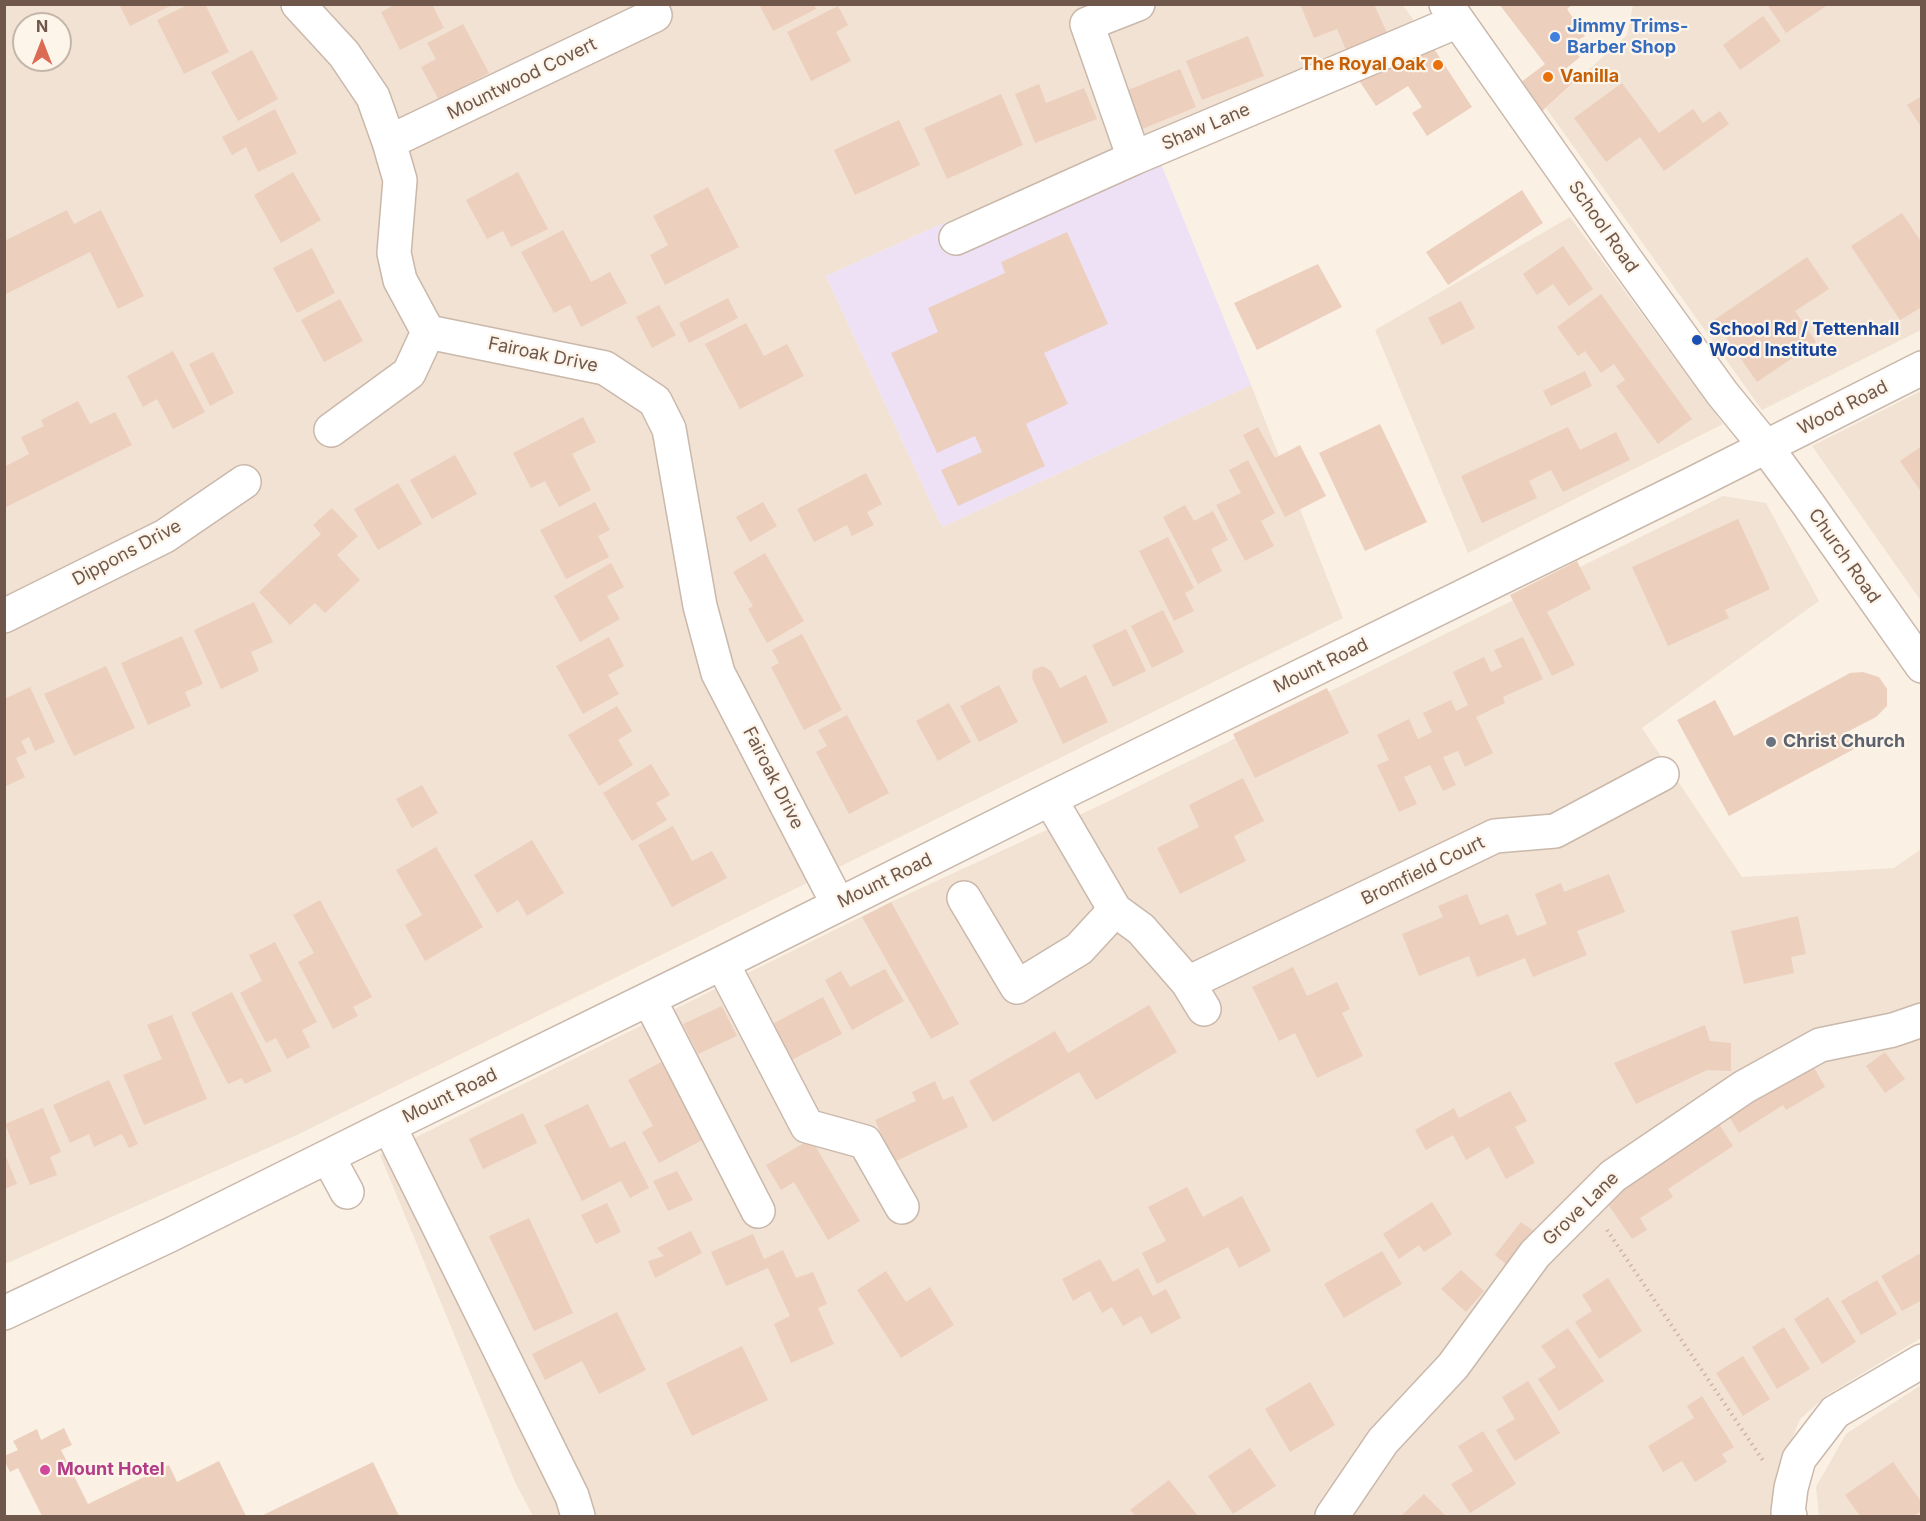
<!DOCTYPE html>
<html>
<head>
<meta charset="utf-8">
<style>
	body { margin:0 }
	#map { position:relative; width:1926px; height:1521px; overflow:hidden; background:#faf1e4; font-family:Inter,sans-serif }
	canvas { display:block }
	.frame { position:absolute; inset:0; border:6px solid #70574c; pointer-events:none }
	.north { position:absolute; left:12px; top:12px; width:60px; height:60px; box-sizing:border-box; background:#fdf5ea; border:2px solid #c5b6ab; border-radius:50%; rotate:0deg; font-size:16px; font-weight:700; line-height:24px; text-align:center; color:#70574c }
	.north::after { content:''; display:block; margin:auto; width:21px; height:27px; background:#da6c53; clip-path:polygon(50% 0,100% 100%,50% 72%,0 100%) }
</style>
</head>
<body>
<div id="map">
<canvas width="1926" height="1521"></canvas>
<div class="frame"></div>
<div class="north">N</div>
</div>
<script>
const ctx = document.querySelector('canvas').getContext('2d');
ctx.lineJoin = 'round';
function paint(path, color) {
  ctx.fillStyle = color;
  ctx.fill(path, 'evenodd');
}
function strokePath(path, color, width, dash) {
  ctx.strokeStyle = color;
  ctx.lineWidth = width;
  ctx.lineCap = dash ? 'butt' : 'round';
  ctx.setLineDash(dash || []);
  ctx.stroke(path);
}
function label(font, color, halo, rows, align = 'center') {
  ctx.font = font + ' Inter,sans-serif';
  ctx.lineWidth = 4.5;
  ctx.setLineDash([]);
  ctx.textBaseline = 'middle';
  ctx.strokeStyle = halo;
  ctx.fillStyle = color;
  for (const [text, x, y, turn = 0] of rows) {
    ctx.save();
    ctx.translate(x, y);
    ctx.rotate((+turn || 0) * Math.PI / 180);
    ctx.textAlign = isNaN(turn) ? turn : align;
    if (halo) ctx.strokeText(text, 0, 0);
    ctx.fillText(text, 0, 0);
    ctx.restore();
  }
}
paint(new Path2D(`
	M5 5H1403L1417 25 1342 54 946 222 826 276 942 527 1251 385 1343 618 297 1135 5 1264ZM24 24H60V60H24Z
	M1633 5H1921V330L1762 410 1546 108 1627 35Z
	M1570 217 1723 424 1468 553 1375 330Z
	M1921 391V601L1812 446Z
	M1723 496 1766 503 1819 601 1642 728 1742 877 1894 868 1921 849V1338L1827 1395 1800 1419 1774 1484V1516H533L515 1482 380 1155 891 902 1105 803Z
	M1921 1385V1516H1819L1816 1487 1846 1434Z`), '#f1e2d3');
paint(new Path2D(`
	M1157 154 1251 385 942 527 826 276 946 222 960 251Z`), '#eee1f6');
paint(new Path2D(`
	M119 4H174L130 26Z
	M189 4H205L229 52 184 74 157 20Z
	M396 4H432L444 28 400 50 381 12Z
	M759 4H813L816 9 773 31Z
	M1300 4H1374L1387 33 1346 50 1337 29 1314 38Z
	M1499 4H1573L1567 9 1585 36 1569 45 1580 57 1563 71 1573 83 1540 113 1520 83 1545 64Z
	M1767 4H1829L1786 33Z
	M838 6 848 25 836 32 851 61 811 81 787 32Z
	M1763 16 1781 41 1740 70 1723 45Z
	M463 24 489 73 439 100 421 67 436 59 427 43Z
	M1248 36 1264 76 1202 100 1186 61Z
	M1427 38 1472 107 1427 136 1412 113 1422 107 1408 86 1376 106 1360 82Z
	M252 50 278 99 238 121 211 72Z
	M1180 69 1196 107 1135 132 1118 94Z
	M1622 83 1659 133 1693 109 1703 123 1720 111 1729 124 1664 171 1640 137 1606 162 1574 118Z
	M1039 84 1046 103 1084 88 1097 119 1035 143 1015 94Z
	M1001 94 1023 145 947 179 924 128Z
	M1922 96V128L1907 105Z
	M275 109 297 153 258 172 246 147 232 155 222 137Z
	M899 120 920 165 855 195 834 150Z
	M293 172 321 220 281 243 254 195Z
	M518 172 548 229 511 247 503 231 487 239 466 200Z
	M708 187 739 247 665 285 650 255 668 245 653 216Z
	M1522 190 1543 223 1448 285 1426 252Z
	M67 210 74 224 101 210 144 296 118 309 90 252 4 295V241Z
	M1902 213 1922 243V307L1900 320 1851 246Z
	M563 230 591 282 610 272 627 303 581 327 570 305 554 313 521 252Z
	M1067 232 1108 324 1044 353 1068 404 1026 424 1045 466 958 506 941 470 982 452 975 436 937 453 891 353 938 332 928 308 1005 273 1001 262Z
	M1563 246 1593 289 1569 306 1553 284 1537 295 1523 274Z
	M312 248 335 293 297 313 273 268Z
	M1807 257 1829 289 1795 311 1816 342 1757 382 1714 320Z
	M1318 264 1342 307 1257 350 1234 303Z
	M1601 294 1692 419 1658 444 1616 386 1625 380 1614 364 1601 373 1585 351 1578 356 1557 327Z
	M728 298 738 318 689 343 679 323Z
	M340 299 363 341 324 362 301 320Z
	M1461 301 1475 328 1442 345 1428 318Z
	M659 305 676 335 652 348 636 317Z
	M746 323 764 356 787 344 804 376 740 409 705 344Z
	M173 351 205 412 173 429 157 399 143 407 127 376Z
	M213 352 234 393 210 406 189 364Z
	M1585 371 1592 386 1551 406 1543 391Z
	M78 401 90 424 115 412 132 445 4 508V467L29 454 21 437 44 426 41 420Z
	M583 417 596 442 572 454 591 490 559 507 545 481 531 488 513 453Z
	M1380 424 1427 522 1365 551 1319 453Z
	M1258 427 1275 458 1300 445 1326 496 1285 517 1243 435Z
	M1568 427 1580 450 1616 432 1630 460 1563 492 1551 470 1529 481 1537 498 1482 523 1461 476Z
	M1922 446V493L1900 461Z
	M455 455 477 494 432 519 410 480Z
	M1248 460 1275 513 1261 521 1274 546 1245 561 1216 505 1241 493 1229 470Z
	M866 473 882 504 867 512 874 525 852 536 847 525 814 542 797 509Z
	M398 483 422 524 378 550 354 509Z
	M595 502 610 530 598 536 609 557 566 579 540 530Z
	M763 502 777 526 750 542 736 517Z
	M1185 505 1194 521 1213 511 1228 540 1211 549 1222 571 1198 584 1163 517Z
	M332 508 358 536 337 555 360 580 325 613 315 603 290 625 259 592 321 534 313 525Z
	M1738 519 1770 589 1725 610 1729 618 1668 646 1632 567Z
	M1168 537 1194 588 1185 593 1194 611 1174 621 1139 551Z
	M765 553 804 621 767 643 748 609 753 606 733 572Z
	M1577 561 1591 589 1547 612 1575 665 1552 676 1510 595Z
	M611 563 624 587 607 596 620 619 580 642 554 596Z
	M254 602 273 642 251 652 259 671 221 689 194 630Z
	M1163 610 1184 652 1152 668 1131 626Z
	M1126 629 1146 671 1113 687 1092 645Z
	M802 634 842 710 804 730 771 667 779 663 772 650Z
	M182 636 203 684 185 692 191 706 148 725 121 663Z
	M609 637 624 666 608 675 619 694 583 714 556 666Z
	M1523 637 1543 679 1503 697 1505 703 1476 717 1493 753 1465 767 1458 751 1443 757 1456 785 1443 791 1430 765 1404 777 1417 804 1399 812 1377 765 1389 760 1377 735 1409 719 1418 739 1432 732 1423 713 1451 700 1456 711 1468 705 1453 672 1484 657 1491 672 1502 667 1494 650Z
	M106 666 135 728 74 756 44 694Z
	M1043 666 1051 671 1060 688 1086 675 1108 722 1063 744 1032 678 1033 670Z
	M1863 672 1879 677 1887 689V706L1876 717 1847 732 1856 748 1729 816 1677 720 1715 700 1734 736 1850 673Z
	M999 685 1018 722 979 742 960 706Z
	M30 687 55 742 35 751 29 737 21 741 27 753 16 758 25 777 4 787V699Z
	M1327 688 1349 733 1255 778 1233 734Z
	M949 703 971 742 938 761 916 721Z
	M617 706 632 731 618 740 633 765 599 786 568 735Z
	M847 715 889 793 849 814 816 752 827 746 818 730Z
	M651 764 670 795 656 803 667 820 632 841 603 793Z
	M1243 778 1264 821 1234 836 1246 861 1180 894 1157 848 1199 827 1189 805Z
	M422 785 438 813 412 828 396 799Z
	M673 826 692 861 712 851 727 878 672 907 638 845Z
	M532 840 564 893 527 916 518 900 497 913 474 875Z
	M436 847 483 927 425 961 405 925 422 915 396 870Z
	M1609 874 1625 912 1577 931 1587 955 1533 977 1525 958 1477 977 1469 956 1419 976 1402 934 1443 917 1438 906 1467 894 1480 925 1508 914 1517 936 1547 924 1535 894 1561 883 1564 892Z
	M320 900 372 997 353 1007 358 1016 333 1029 298 962 314 953 293 915Z
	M891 902 959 1024 931 1039 862 917Z
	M1798 916 1806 954 1791 957 1794 973 1744 984 1731 931Z
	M275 942 317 1022 302 1030 310 1047 287 1059 276 1038 266 1043 240 993 262 981 249 955Z
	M1293 967 1307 996 1337 982 1350 1009 1342 1013 1363 1056 1317 1078 1295 1033 1279 1041 1252 987Z
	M885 969 904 1001 852 1030 825 980 841 971 850 987Z
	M232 992 272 1071 245 1084 242 1078 228 1084 191 1013Z
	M823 997 842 1034 784 1064 765 1028Z
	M1149 1005 1177 1052 1096 1100 1079 1072 993 1122 969 1081 1055 1031 1068 1053Z
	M722 1006 737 1036 698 1054 683 1024Z
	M172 1015 207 1099 144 1125 123 1075 162 1059 147 1025Z
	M1705 1025 1710 1041 1731 1043V1071L1707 1070 1636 1104 1614 1063Z
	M1885 1052 1905 1079 1885 1093 1866 1066Z
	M1809 1059 1825 1087 1786 1110 1783 1105 1739 1133 1725 1110Z
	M661 1062 704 1139 659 1163 642 1132 653 1126 628 1080Z
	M109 1080 138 1144 129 1148 122 1134 94 1147 89 1134 70 1143 53 1105Z
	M935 1081 943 1100 953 1096 968 1127 894 1162 875 1120 916 1101 912 1092Z
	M1510 1091 1527 1121 1515 1127 1535 1163 1506 1179 1489 1147 1466 1160 1453 1135 1426 1150 1415 1130 1454 1108 1459 1118Z
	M588 1104 610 1148 625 1141 649 1188 630 1198 621 1181 582 1201 544 1125Z
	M43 1108 61 1152 50 1157 57 1175 30 1185 5 1124Z
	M523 1113 537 1143 483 1169 469 1139Z
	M1717 1121 1733 1146 1668 1189 1673 1197 1640 1218 1647 1230 1632 1239 1603 1197Z
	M811 1139 860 1221 828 1240 794 1182 781 1190 766 1165Z
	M6 1157 17 1184 4 1189V1158Z
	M677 1171 693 1200 668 1211 653 1181Z
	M1187 1187 1203 1217 1242 1196 1271 1251 1239 1268 1228 1247 1157 1284 1142 1253 1166 1241 1148 1207Z
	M1432 1202 1452 1234 1424 1252 1419 1245 1399 1259 1383 1234Z
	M607 1203 621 1232 596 1244 581 1215Z
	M529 1218 573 1313 534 1331 489 1236Z
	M1521 1222 1535 1232 1508 1266 1495 1255Z
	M691 1231 702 1253 655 1278 648 1261 664 1256 657 1248Z
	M753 1234 764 1259 783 1250 796 1278 813 1272 827 1304 818 1308 834 1344 791 1363 774 1324 790 1316 768 1268 726 1286 711 1252Z
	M1382 1251 1402 1284 1344 1318 1324 1284Z
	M1919 1254 1922 1258V1300L1902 1311 1881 1276Z
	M1100 1259 1113 1282 1138 1268 1153 1296 1166 1289 1181 1318 1151 1334 1141 1316 1123 1326 1112 1307 1102 1313 1090 1291 1073 1301 1062 1279Z
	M1461 1270 1484 1291 1466 1312 1441 1289Z
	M886 1271 906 1302 930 1287 954 1325 901 1358 857 1290Z
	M1608 1278 1642 1331 1599 1359 1575 1322 1592 1311 1582 1295Z
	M1877 1280 1897 1314 1861 1335 1841 1301Z
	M1828 1297 1856 1342 1822 1364 1794 1319Z
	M617 1312 646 1370 599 1394 582 1361 545 1380 532 1354Z
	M1784 1327 1810 1369 1777 1389 1752 1347Z
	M1568 1328 1604 1381 1559 1411 1538 1379 1556 1367 1541 1346Z
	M742 1346 768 1400 692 1436 666 1383Z
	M1743 1356 1770 1399 1743 1416 1716 1373Z
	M1528 1381 1560 1433 1515 1461 1496 1430 1515 1419 1502 1397Z
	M1310 1382 1335 1425 1290 1452 1265 1409Z
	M1702 1396 1734 1447 1722 1454 1727 1462 1695 1482 1682 1461 1663 1472 1648 1446 1694 1418 1687 1406Z
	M64 1428 72 1445 61 1450 88 1504 169 1465 177 1482 219 1461 246 1516H42L18 1468 10 1472 4 1460V1456L18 1450 13 1441 37 1429 41 1440Z
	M1483 1431 1516 1484 1470 1513 1451 1484 1473 1471 1458 1446Z
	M1250 1448 1276 1486 1233 1514 1208 1476Z
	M373 1462 399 1516H261L319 1488Z
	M1893 1462 1922 1503V1511L1913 1516H1860L1845 1495Z
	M1169 1480 1198 1516H1136L1130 1510Z
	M1424 1494 1446 1516H1401Z`), '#edcfbe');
const minor = new Path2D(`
	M298 4 344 54 373 97 389 142 400 180 394 253 400 280 428 332 605 368 655 401 669 429 700 606 718 673 838 904
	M1446 4 1626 260 1722 393 1766 447 1808 504 1922 666
	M389 142 655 15
	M1134 158 1087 24 1138 4
	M956 238 1134 158 1458 21
	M331 430 409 373 428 332
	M4 616 165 536 244 482
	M1050 799 1115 910 1141 929 1188 983 1204 1009
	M964 898 1017 987 1079 949 1115 910
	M722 963 807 1126 865 1142 902 1207
	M1188 983 1495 836 1555 831 1662 774
	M649 999 758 1211
	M389 1126 572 1496 578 1516
	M328 1157 347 1192
	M4 1313 170 1235 389 1126 722 963 1050 799 1694 483 1922 368
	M1332 1516 1383 1441 1453 1366 1535 1254 1613 1176 1744 1087 1820 1045 1893 1030 1922 1020
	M1790 1516 1788 1512 1791 1488 1799 1459 1835 1412 1922 1361`);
strokePath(minor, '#cab8ab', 36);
strokePath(new Path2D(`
	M1607 1230 1764 1462`), '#d2b2a1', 4, [1.5, 4.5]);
strokePath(minor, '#fff', 33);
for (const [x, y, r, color] of [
	[1555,37,6,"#3f7fe0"],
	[1438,65,6,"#e8710a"],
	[1548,77,6,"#e8710a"],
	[1697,340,6,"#1a4fb4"],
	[1771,742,6,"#6b7280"],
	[45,1470,6,"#d1479c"]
]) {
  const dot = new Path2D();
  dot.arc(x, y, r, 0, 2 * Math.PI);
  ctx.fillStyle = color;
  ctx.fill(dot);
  strokePath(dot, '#fdf5ea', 2);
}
label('bold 18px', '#366cbe', '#fdf5ea', [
	["Jimmy Trims-",1567,27],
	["Barber Shop",1567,48]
], 'left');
label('bold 18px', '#c56008', '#fdf5ea', [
	["The Royal Oak",1426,65],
	["Vanilla",1560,77,"left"]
], 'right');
label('18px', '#70574c', '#fdf5ea', [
	["Mountwood Covert",522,79,-26],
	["Shaw Lane",1206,127,-23],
	["School Road",1603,227,55],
	["Fairoak Drive",543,355,12],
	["Wood Road",1843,408,-27],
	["Dippons Drive",127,553,-28],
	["Church Road",1844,556,55],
	["Mount Road",1321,666,-26],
	["Fairoak Drive",773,778,63],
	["Bromfield Court",1423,871,-26],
	["Mount Road",885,881,-26],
	["Mount Road",450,1096,-26],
	["Grove Lane",1581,1209,-44]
]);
label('bold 18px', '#164399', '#fdf5ea', [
	["School Rd / Tettenhall",1709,330],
	["Wood Institute",1709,351]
], 'left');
label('bold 18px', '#5b616d', '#fdf5ea', [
	["Christ Church",1783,742]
], 'left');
label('bold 18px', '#b23c85', '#fdf5ea', [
	["Mount Hotel",57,1470]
], 'left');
</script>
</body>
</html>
